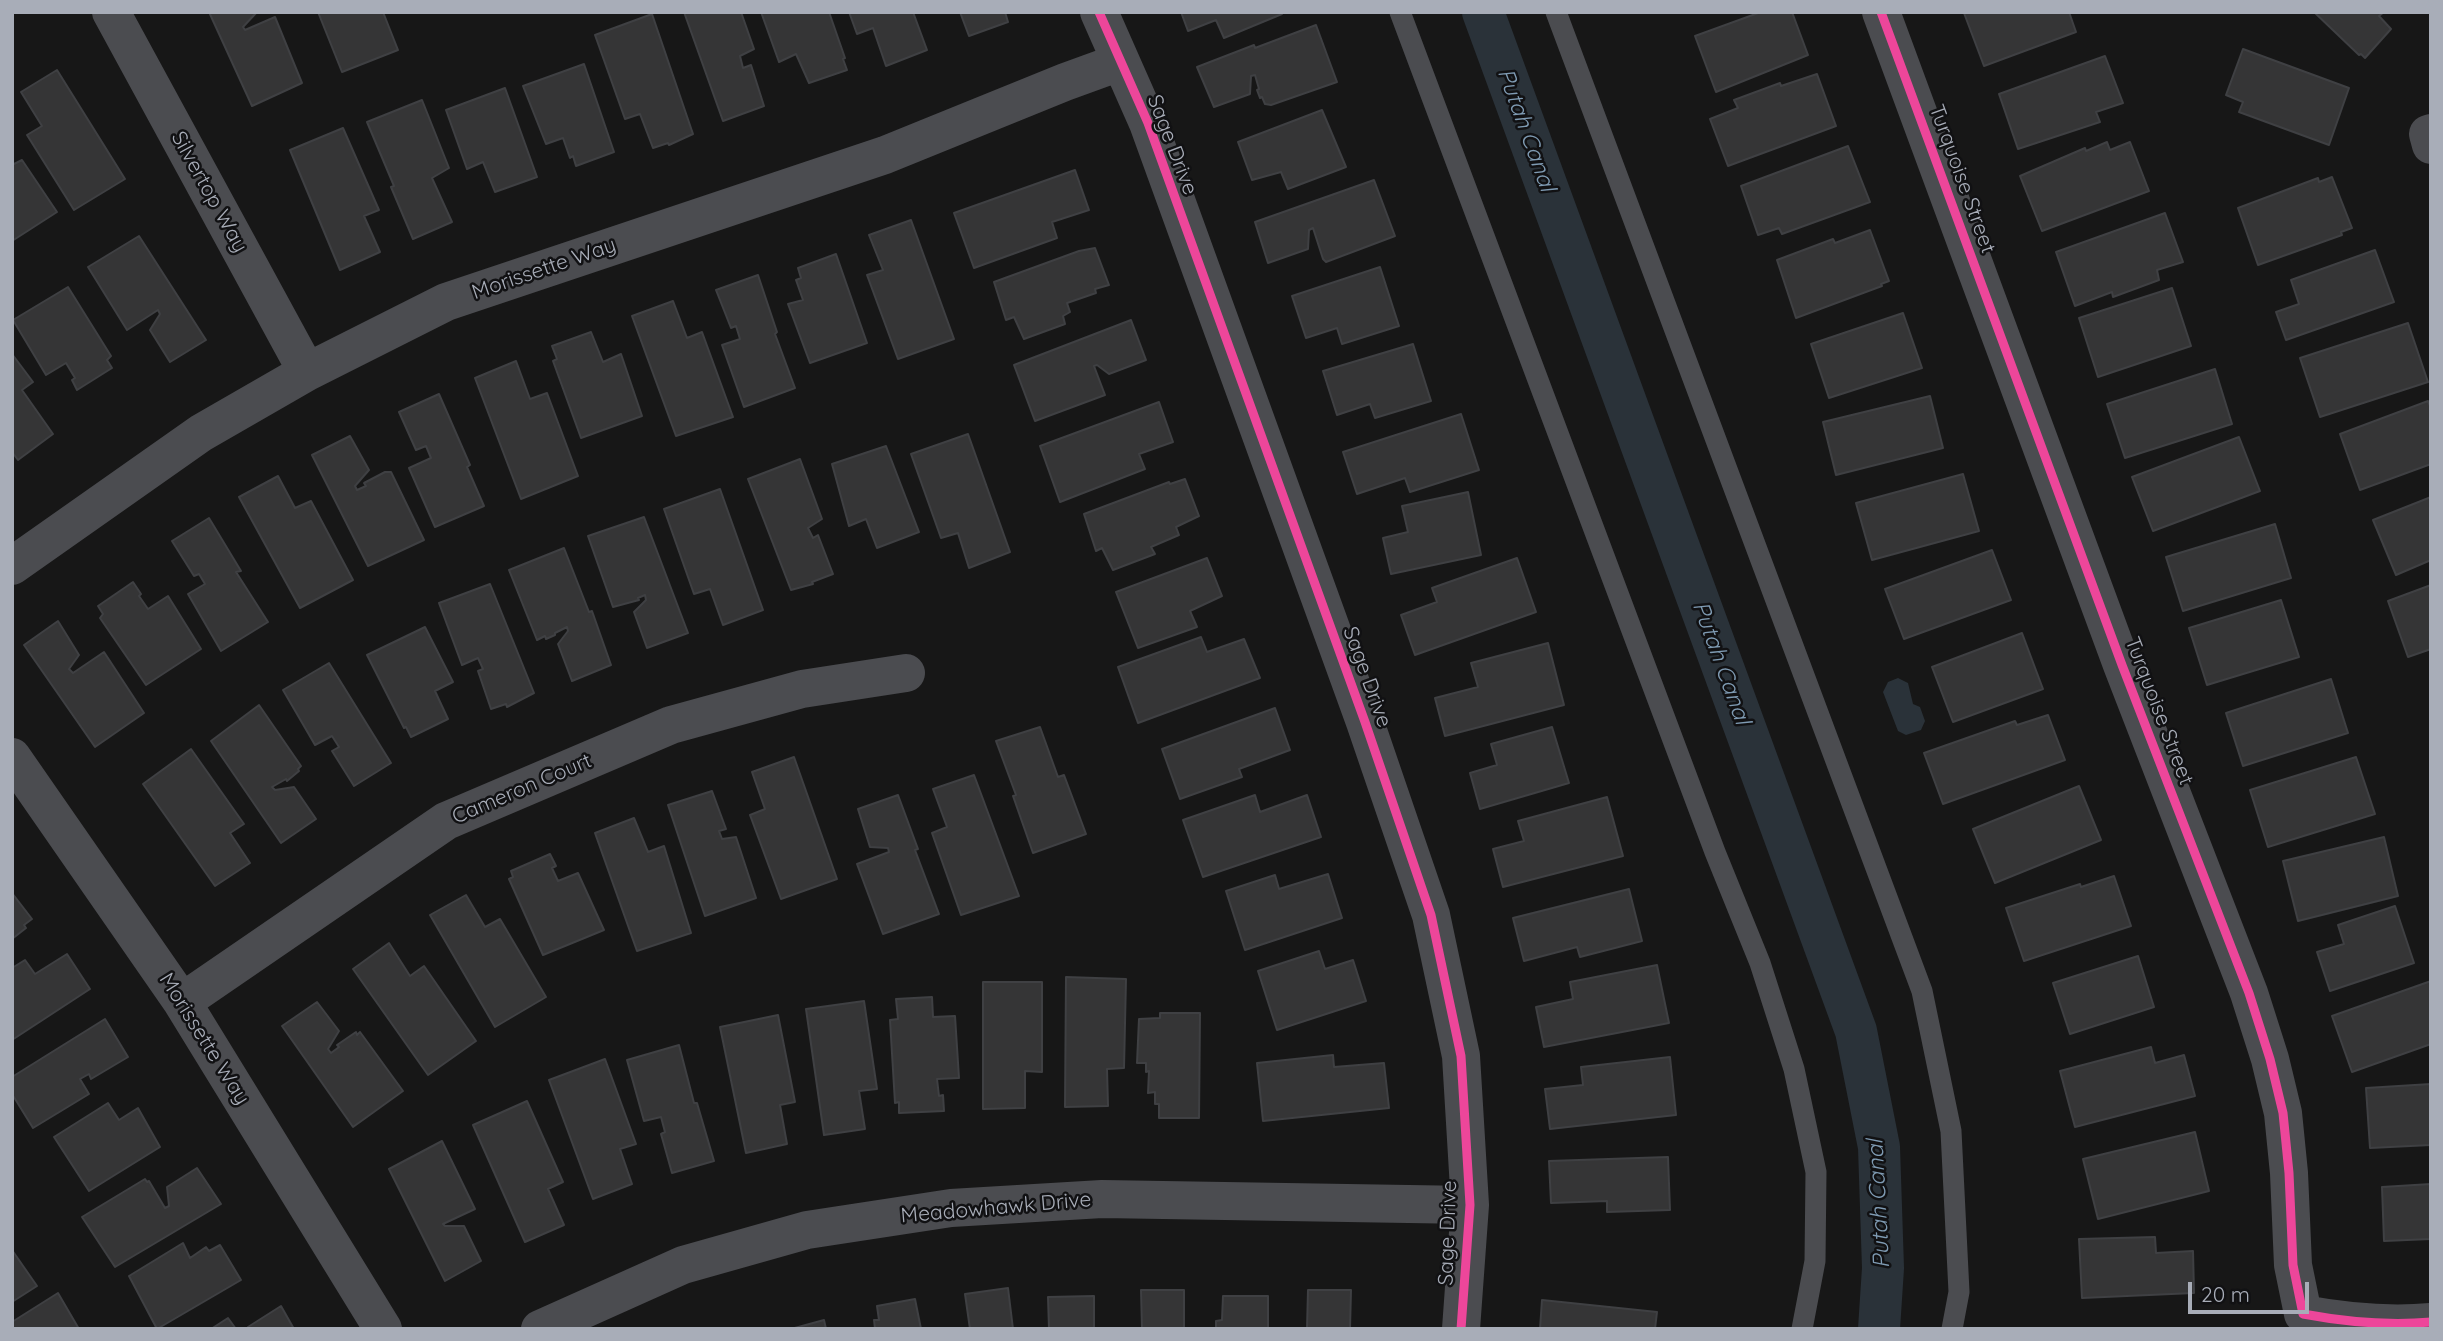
<!DOCTYPE html>
<html>
<head>
<meta charset="utf-8">
<style>
	body { margin:0 }
	#map { position:relative; width:2443px; height:1341px; overflow:hidden; background:#171717; font-family:Quicksand,sans-serif }
	canvas { display:block }
	.frame { position:absolute; inset:0; border:14px solid #a8adb8; pointer-events:none }
	.scale { position:absolute; left:2188px; top:1282px; width:121px; height:32px; box-sizing:border-box; border:4px solid #a8adb8; border-top:0; padding-left:9px; font-size:21px; line-height:24px; white-space:nowrap; color:#a8adb8; -webkit-text-stroke:5px #111113; paint-order:stroke }
</style>
</head>
<body>
<div id="map">
<canvas width="2443" height="1341"></canvas>
<div class="frame"></div>
<div class="scale">20 m</div>
</div>
<script>
const ctx = document.querySelector('canvas').getContext('2d');
ctx.lineJoin = 'round';
function paint(path, color) {
  ctx.fillStyle = color;
  ctx.fill(path, 'evenodd');
}
function strokePath(path, color, width, dash) {
  ctx.strokeStyle = color;
  ctx.lineWidth = width;
  ctx.lineCap = dash ? 'butt' : 'round';
  ctx.setLineDash(dash || []);
  ctx.stroke(path);
}
function label(font, color, halo, rows, align = 'center') {
  ctx.font = font + ' Quicksand,sans-serif';
  ctx.lineWidth = 5;
  ctx.setLineDash([]);
  ctx.textBaseline = 'middle';
  ctx.strokeStyle = halo;
  ctx.fillStyle = color;
  for (const [text, x, y, turn = 0] of rows) {
    ctx.save();
    ctx.translate(x, y);
    ctx.rotate((+turn || 0) * Math.PI / 180);
    ctx.textAlign = isNaN(turn) ? turn : align;
    if (halo) ctx.strokeText(text, 0, 0);
    ctx.fillText(text, 0, 0);
    ctx.restore();
  }
}
paint(new Path2D(`
	M1898 678 1908 683 1913 704 1920 707 1925 721 1921 730 1906 735 1898 731 1883 692 1888 682Z`), '#2a3239');
strokePath(new Path2D(`
	M1483 12 1856 1031 1879 1147 1883 1268 1879 1329`), '#2a3239', 42);
const building = new Path2D(`
	M209 12H257L243 27 245 30 275 17 302 83 252 106Z
	M318 12H383L398 50 342 72Z
	M684 12H741L754 49 740 56 743 68 751 65 764 106 723 121Z
	M761 12H829L845 58 843 59 847 70 809 83 796 54 779 62Z
	M849 12H913L927 50 886 66 873 28 857 34Z
	M960 12H1005L1008 22 969 36Z
	M1181 12H1282V14L1224 38 1216 20 1188 31Z
	M1761 12H1792L1808 55 1716 92 1695 36Z
	M1967 12H2069L2076 32 1984 66 1964 13Z
	M2314 12H2384L2379 16 2391 29 2365 58 2361 54 2359 55Z
	M652 14 693 134 669 145 668 143 653 148 640 114 625 119 595 35Z
	M1316 25 1337 82 1271 105 1265 104 1262 97 1260 98 1257 90 1259 89 1255 75 1251 76 1250 94 1214 107 1197 67 1254 45 1255 48Z
	M2243 49 2349 88 2329 145 2239 112 2243 102 2226 95Z
	M2105 56 2123 103 2096 112 2100 122 2018 149 1999 94Z
	M584 64 614 152 576 166 573 156 570 158 563 138 546 144 523 86Z
	M57 70 125 179 74 210 27 135 42 126 21 92Z
	M1817 74 1836 126 1728 166 1710 119 1738 108 1734 100 1780 83 1781 86Z
	M505 88 537 177 495 192 483 162 467 169 446 110Z
	M422 100 449 168 432 178 452 222 413 239 391 187 394 186 367 122Z
	M1322 110 1346 167 1288 189 1281 172 1252 180 1238 142Z
	M343 128 379 210 364 216 380 252 340 270 290 150Z
	M2107 142 2110 150 2130 142 2149 191 2042 231 2020 176 2085 148 2086 151Z
	M1848 146 1870 202 1782 234 1779 228 1758 235 1741 186Z
	M22 160 57 212 12 241V165Z
	M1075 170 1089 210 1052 222 1057 238 974 268 954 213Z
	M2332 177 2352 228 2341 232 2342 235 2258 265 2238 208 2318 178 2319 182Z
	M1374 180 1395 236 1326 262 1323 259 1313 228 1309 230 1308 249 1268 263 1255 222Z
	M2165 213 2183 262 2157 270 2159 280 2113 297 2112 292 2075 306 2056 252Z
	M911 220 954 339 898 359 867 275 883 270 869 235Z
	M1870 230 1889 281 1881 284 1882 286 1796 318 1777 260 1833 239 1835 243Z
	M139 236 206 340 170 362 150 330 160 314 158 310 127 330 88 267Z
	M1095 248 1109 285 1095 289 1096 293 1067 303 1070 312 1063 316 1065 324 1024 339 1014 317 1006 320 994 282 1079 251Z
	M2375 250 2394 302 2286 340 2276 312 2299 304 2291 280Z
	M836 254 867 343 810 363 788 304 803 300 796 280 801 278 798 268Z
	M1380 267 1399 326 1342 344 1337 328 1306 338 1292 296Z
	M758 275 777 332 775 334 795 388 744 407 722 345 740 339 736 326 731 328 716 290Z
	M68 287 111 356 107 360 112 368 77 390 72 380 75 378 66 363 46 375 13 320Z
	M2172 288 2191 346 2098 377 2079 318Z
	M673 301 687 338 702 332 733 417 676 436 632 316Z
	M1903 313 1922 368 1829 398 1811 344Z
	M1131 320 1146 360 1109 374 1097 365 1094 366 1105 395 1035 421 1014 365Z
	M2408 323 2428 382 2320 417 2300 358Z
	M591 332 603 362 621 354 642 416 581 438 553 361 557 359 552 346Z
	M1413 344 1431 401 1375 418 1370 404 1337 415 1323 371Z
	M12 354 33 382 22 390 53 434 18 460 12 452Z
	M516 361 530 399 547 393 578 476 521 499 475 378Z
	M2215 369 2232 424 2125 458 2107 404Z
	M439 394 470 465 467 467 484 506 435 527 409 468 431 458 426 446 416 450 399 412Z
	M1930 396 1943 448 1836 475 1823 422Z
	M2428 401 2431 408V464L2360 490 2340 434Z
	M1159 402 1173 442 1139 454 1145 469 1060 502 1040 446Z
	M1461 414 1479 470 1410 492 1405 478 1357 494 1343 452Z
	M968 434 1010 552 969 568 958 533 941 538 911 454Z
	M350 436 369 470 355 486 357 490 366 486 364 483 385 472H391L424 540 368 566 312 455Z
	M2239 437 2260 491 2153 531 2132 477Z
	M886 446 919 532 877 548 866 519 849 526 832 464Z
	M800 459 822 519 808 528 813 538 818 535 833 574 812 582 813 584 791 590 748 479Z
	M1963 474 1979 531 1872 560 1856 503Z
	M278 476 295 508 311 501 353 580 300 608 239 497Z
	M1185 479 1199 516 1176 527 1179 535 1151 547 1155 554 1113 570 1102 548 1096 551 1084 514 1169 482 1170 484Z
	M720 489 763 610 723 625 710 589 694 594 664 509Z
	M1468 492 1481 555 1391 574 1383 538 1408 532 1402 506Z
	M2431 497V560L2396 575 2373 520Z
	M644 517 688 633 647 648 634 612 646 600 645 595 638 598 639 600 613 607 588 536Z
	M209 518 241 571 236 572 268 622 221 651 188 594 205 584 199 574 194 576 172 541Z
	M2275 524 2291 578 2183 611 2166 557Z
	M564 548 589 612 592 611 611 665 572 681 558 644 568 631 567 627 555 633V635L546 639 545 636 537 640 509 570Z
	M1992 550 2011 600 1904 639 1885 589Z
	M1207 558 1222 596 1190 611 1197 627 1138 648 1116 592Z
	M1517 558 1536 612 1415 655 1401 615 1437 602 1432 588Z
	M133 582 141 594 139 596 148 609 168 596 201 649 146 685 100 618 103 614 98 606Z
	M490 584 534 693 507 707 506 704 491 709 478 671 483 669 478 658 462 665 439 603Z
	M2431 585V649L2408 657 2388 601Z
	M2281 600 2299 657 2207 685 2189 628Z
	M58 621 79 655 69 669 73 673 104 652 144 713 95 747 24 645Z
	M425 627 453 682 435 691 448 719 411 737 406 727 404 728 367 655Z
	M2022 633 2043 689 1953 722 1932 667Z
	M1201 637 1207 652 1244 639 1260 678 1138 723 1118 667Z
	M1548 643 1564 705 1445 736 1435 698 1478 687 1471 663Z
	M329 663 391 763 354 786 332 751 339 747 332 736 315 745 283 690Z
	M2331 679 2348 733 2243 766 2226 713Z
	M259 705 301 766 298 769 299 771 287 781 286 779 272 787 275 790 294 787 316 819 281 843 211 741Z
	M1275 708 1290 750 1239 769 1242 777 1180 799 1162 749Z
	M2048 715 2065 760 1943 804 1924 753 2015 721 2017 725Z
	M1040 727 1058 777 1064 775 1086 834 1033 853 1013 796 1016 795 996 741Z
	M1552 727 1569 783 1480 809 1470 773 1497 765 1491 744Z
	M191 749 244 824 230 833 250 863 215 886 143 784Z
	M794 757 837 879 781 899 750 815 765 809 752 772Z
	M2356 757 2375 814 2268 847 2250 790Z
	M974 775 1019 896 961 915 932 833 947 827 933 789Z
	M2079 786 2101 840 1995 883 1973 829Z
	M712 791 726 829 719 831 722 839 736 837 756 898 705 916 668 805Z
	M898 795 918 849 915 850 939 914 883 934 857 864 889 852 888 848 870 847 858 809Z
	M1255 795 1260 812 1307 795 1321 837 1203 877 1183 820Z
	M1607 797 1623 856 1503 887 1493 849 1524 841 1518 821Z
	M634 818 648 852 664 846 691 933 637 951 595 833Z
	M2384 837 2398 896 2298 921 2283 861Z
	M550 854 556 866 552 868 558 881 578 873 604 930 543 955 509 879 513 877 511 871Z
	M1328 874 1342 918 1245 950 1226 891 1275 875 1279 889Z
	M2114 876 2131 926 2024 961 2006 908 2080 884 2081 887Z
	M1629 889 1642 941 1580 957 1577 947 1524 961 1513 918Z
	M12 893 32 919 24 925 26 928 12 939Z
	M466 895 485 927 500 919 546 997 495 1027 430 915Z
	M2395 906 2414 963 2330 991 2317 952 2344 944 2338 925Z
	M389 943 410 976 424 966 476 1041 428 1075 353 969Z
	M1319 951 1325 969 1353 960 1366 1001 1277 1030 1258 971Z
	M67 954 90 989 12 1040V968L25 960 35 974Z
	M2138 956 2154 1007 2070 1034 2053 983Z
	M1657 965 1669 1023 1544 1047 1536 1007 1573 999 1570 982Z
	M1066 977 1126 979 1124 1068 1107 1069 1108 1106 1065 1107Z
	M2431 981V1044L2352 1072 2332 1016Z
	M983 982H1042V1072L1025 1071V1108L983 1109Z
	M932 997 933 1017 955 1016 959 1078 937 1079 939 1096 943 1095 944 1111 899 1113V1102L895 1103 890 1020 898 1019 896 999Z
	M864 1001 877 1089 859 1091 865 1129 824 1135 806 1009Z
	M317 1002 339 1031 328 1049 331 1053 339 1047 337 1045 356 1032 357 1035 360 1032 403 1091 353 1127 282 1026Z
	M1160 1013H1200L1199 1118H1159V1104H1155V1092L1148 1093 1149 1071 1146 1072V1063H1137L1139 1019 1160 1018Z
	M778 1015 795 1102 780 1105 787 1144 746 1153 720 1027Z
	M105 1019 128 1057 91 1079 89 1074 80 1079 89 1094 33 1128 12 1094V1077Z
	M679 1045 694 1103H697L714 1161 672 1173 661 1134 665 1132 661 1117 644 1121 627 1060Z
	M2151 1047 2155 1063 2184 1055 2195 1096 2075 1127 2060 1071Z
	M1333 1055 1334 1067 1384 1063 1389 1108 1263 1121 1257 1063Z
	M1670 1057 1676 1115 1550 1129 1545 1089 1583 1085 1581 1067Z
	M605 1059 636 1144 620 1149 632 1184 593 1199 549 1080Z
	M2431 1084V1145L2370 1148 2366 1088Z
	M527 1101 563 1182 548 1189 564 1225 525 1242 473 1125Z
	M108 1103 119 1120 138 1108 160 1147 89 1191 54 1137Z
	M2195 1132 2209 1191 2098 1219 2083 1159Z
	M442 1141 475 1209 443 1224 445 1226H464L481 1261 445 1281 389 1169Z
	M1668 1157 1670 1210 1607 1212V1201L1551 1203 1549 1161Z
	M197 1168 221 1204 115 1267 82 1217 145 1179 147 1182 149 1181 165 1208 169 1206 167 1187Z
	M2431 1184V1239L2384 1241 2382 1187Z
	M2155 1237 2156 1253 2193 1251 2194 1293 2082 1298 2079 1239Z
	M183 1243 190 1258 206 1247 209 1251 220 1245 241 1280 157 1329 129 1276Z
	M12 1250 37 1286 12 1302Z
	M1008 1288 1013 1329H970L965 1294Z
	M1141 1290H1184V1329H1142Z
	M1308 1290H1351L1350 1329H1307Z
	M58 1293 79 1329H12V1322Z
	M1094 1296V1329H1049L1048 1297Z
	M1223 1296H1268V1329H1216V1321L1222 1320Z
	M915 1299 921 1329H875L874 1320H879L877 1306Z
	M1542 1300 1657 1312 1655 1329H1540Z
	M281 1306 294 1329H248V1327Z
	M228 1318 236 1329H211Z
	M824 1320 826 1329H791Z`);
paint(building, '#353536');
strokePath(building, '#3f4043', 2);
strokePath(new Path2D(`
	M1400 12 1715 852 1760 963 1794 1069 1816 1172 1815 1261 1802 1329
	M1556 12 1922 991 1951 1131 1959 1292 1952 1329`), '#4b4c50', 21);
strokePath(new Path2D(`
	M111 12 307 372
	M1099 12 1148 123 1365 722 1431 915 1461 1056 1470 1205 1461 1329
	M1881 12 2122 665 2249 993 2270 1059 2283 1113 2289 1173 2293 1265 2303 1314C2346 1322 2387 1326 2431 1322
	M2431 133 2428 134 2431 145
	M12 566 201 433 307 372 446 302 885 155 1065 82 1120 62
	M12 757 182 1002 383 1329
	M182 1002 446 821 671 725 802 689 906 673
	M540 1329 683 1265 807 1230 951 1208 1102 1199 1470 1205`), '#4b4c50', 38);
strokePath(new Path2D(`
	M1099 12 1148 123 1365 722 1431 915 1461 1056 1470 1205 1461 1329
	M1881 12 2122 665 2249 993 2270 1059 2283 1113 2289 1173 2293 1265 2303 1314C2346 1322 2387 1326 2431 1322`), '#ed469a', 9);
label('21px', '#a8adb8', '#111113', [
	["Sage Drive",1172,145,69],
	["Turquoise Street",1962,179,70],
	["Silvertop Way",209,192,61],
	["Morissette Way",544,269,-19],
	["Sage Drive",1367,677,70],
	["Turquoise Street",2159,711,69],
	["Cameron Court",522,789,-23],
	["Morissette Way",204,1039,58],
	["Meadowhawk Drive",996,1208,-5],
	["Sage Drive",1448,1233,-88]
]);
label('italic 23px', '#7f9bb3', '#111113', [
	["Putah Canal",1526,130,70],
	["Putah Canal",1721,663,70],
	["Putah Canal",1879,1204,-93]
]);
</script>
</body>
</html>
